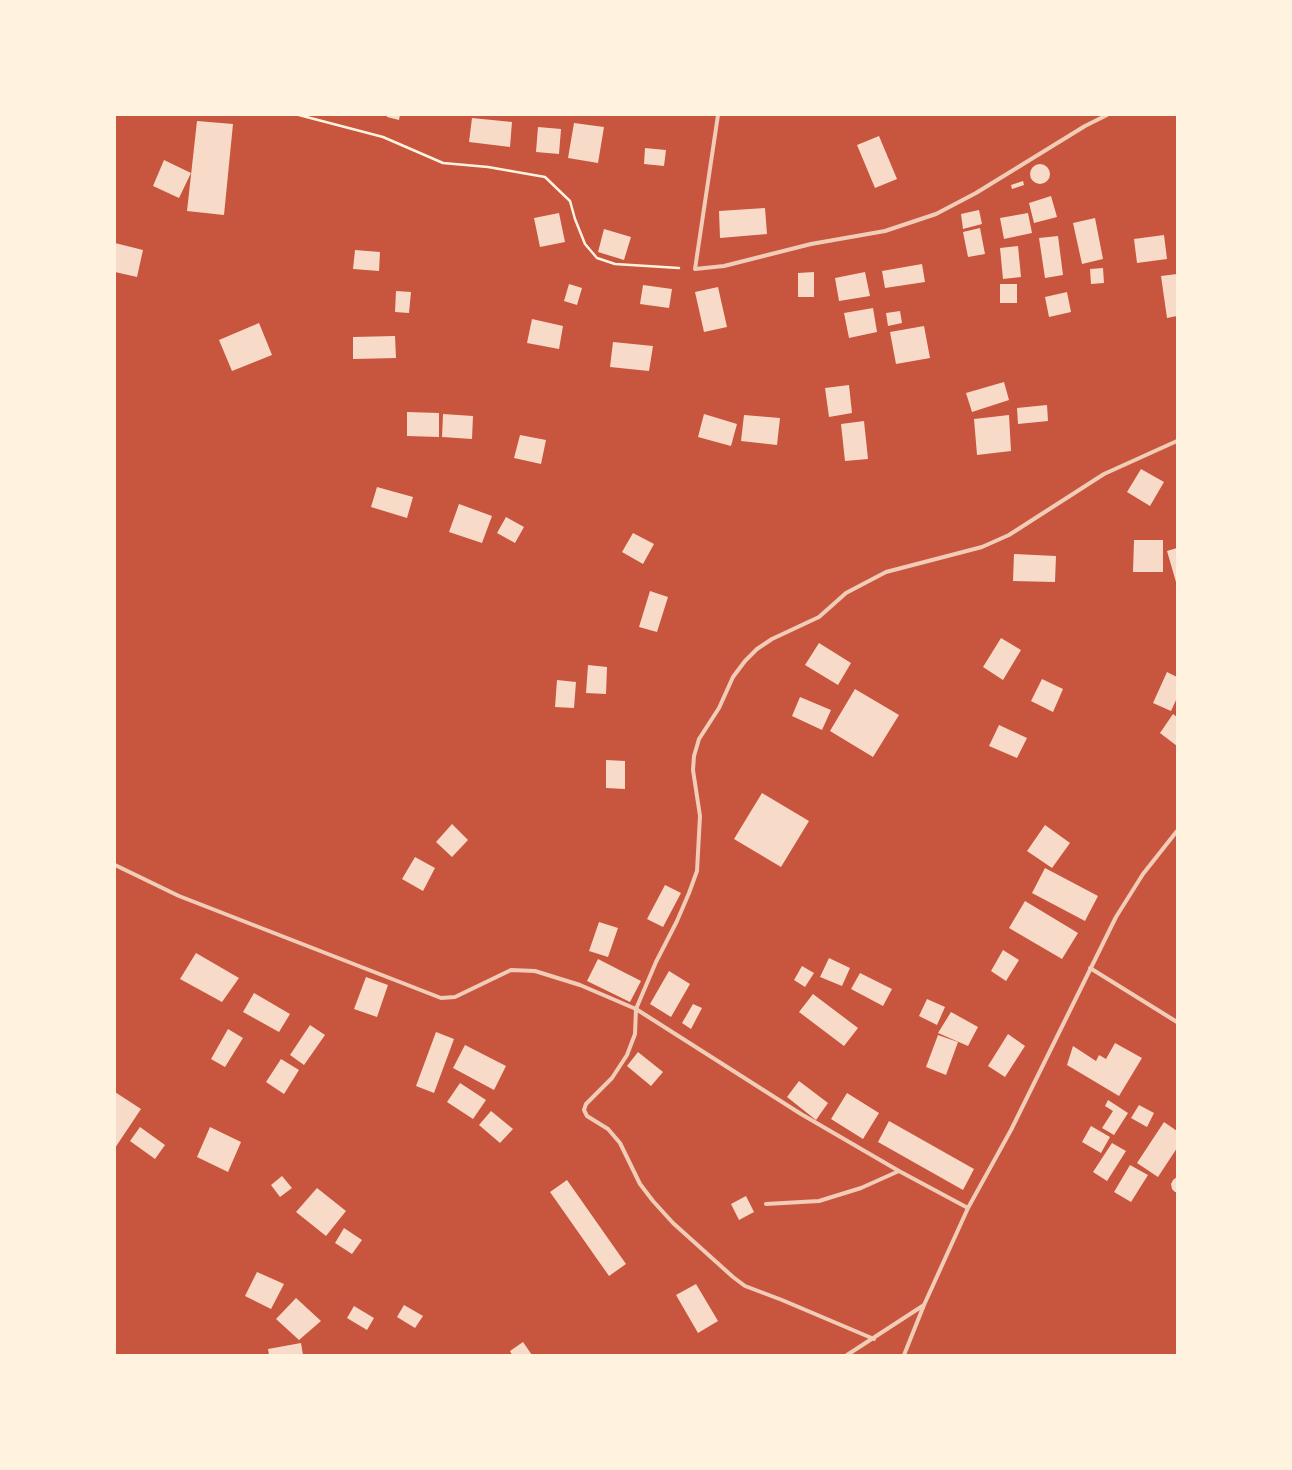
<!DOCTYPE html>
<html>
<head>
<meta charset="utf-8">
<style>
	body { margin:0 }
	#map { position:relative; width:1292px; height:1470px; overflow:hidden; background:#c8553d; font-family:"Asap Condensed",sans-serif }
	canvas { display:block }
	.frame { position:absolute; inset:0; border:116px solid #fff3e0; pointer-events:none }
</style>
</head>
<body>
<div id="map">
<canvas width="1292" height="1470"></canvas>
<div class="frame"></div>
</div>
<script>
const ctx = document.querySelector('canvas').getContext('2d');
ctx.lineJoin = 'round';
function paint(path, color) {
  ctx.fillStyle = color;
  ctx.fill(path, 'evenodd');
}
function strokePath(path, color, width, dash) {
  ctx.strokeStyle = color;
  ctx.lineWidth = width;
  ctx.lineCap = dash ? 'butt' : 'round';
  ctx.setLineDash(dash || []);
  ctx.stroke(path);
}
paint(new Path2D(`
	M387 115H400L399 120 387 117Z
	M472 118 512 122 510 147 469 142Z
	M197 121 233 124 224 215 187 211Z
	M574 123 604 127 598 163 568 158Z
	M538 127 561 129 559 154 536 152Z
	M879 136 897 179 875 188 857 145Z
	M645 148 666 150 664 166 644 164Z
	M164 160 191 173 179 198 153 186Z
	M1030 174a10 10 0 1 1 20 0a10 10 0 1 1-20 0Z
	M1023 181 1024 185 1012 189 1011 185Z
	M1051 196 1057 217 1034 223 1029 203Z
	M765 208 767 234 720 238 719 211Z
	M979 210 982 224 963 229 961 214Z
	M559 213 565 242 540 247 534 218Z
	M1028 213 1032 233 1004 239 1000 218Z
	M1095 218 1103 259 1082 264 1073 223Z
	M980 228 985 254 968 257 963 232Z
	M604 229 631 237 624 260 598 252Z
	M1164 235 1167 259 1137 263 1134 239Z
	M1058 236 1063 275 1045 278 1039 238Z
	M115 243 143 250 137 277 115 272Z
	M1018 246 1021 277 1003 279 1000 248Z
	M355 250 380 252 379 271 353 269Z
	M922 264 925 282 885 288 882 271Z
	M1103 268 1104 283 1091 284 1090 269Z
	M814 272V297H798V273Z
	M865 272 870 296 839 301 835 278Z
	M1177 274V316L1167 318 1161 276Z
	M569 284 582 288 577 305 564 301Z
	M1000 284H1017V303H1000Z
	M643 285 672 289 669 308 640 304Z
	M718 287 727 327 704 332 695 292Z
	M396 291 411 292 409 313 395 312Z
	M1067 292 1071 312 1049 317 1045 297Z
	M873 308 877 332 849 338 844 313Z
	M900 311 902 323 888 326 886 313Z
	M532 319 563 326 559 349 527 343Z
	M259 323 272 355 232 371 219 340Z
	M924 326 930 358 896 364 890 332Z
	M395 336 396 358 353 359V337Z
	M613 342 653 346 649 371 610 367Z
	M1004 382 1009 400 972 412 966 393Z
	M849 385 852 413 829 417 825 388Z
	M1047 405 1048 421 1018 424 1017 408Z
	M407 412 439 413V437L407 436Z
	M443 414 473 416 472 439 442 437Z
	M704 414 737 424 731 446 698 437Z
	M744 415 780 418 777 445 741 441Z
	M1009 415 1011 451 977 455 974 419Z
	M864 421 868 459 845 461 841 424Z
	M520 435 546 440 541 464 514 458Z
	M1141 469 1164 482 1150 506 1127 492Z
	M377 487 413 497 407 518 371 507Z
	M459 504 492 516 482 543 449 532Z
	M506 517 524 527 515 543 497 533Z
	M633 533 654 544 643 564 622 552Z
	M1134 540H1163V572H1133Z
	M1177 548V581L1176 582 1167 551Z
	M1014 554 1056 556 1055 582 1013 581Z
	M650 591 668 597 657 632 639 627Z
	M1001 638 1021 650 1003 680 983 667Z
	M819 643 851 663 838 685 805 665Z
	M588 665 607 667 606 694 586 693Z
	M1167 672 1177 677V698L1171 711 1153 703Z
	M1042 679 1063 689 1053 712 1031 701Z
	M557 680 576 682 574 708 555 707Z
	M855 689 899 715 873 757 830 731Z
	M800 697 831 710 822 730 792 716Z
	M1173 714 1177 717V746L1160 733Z
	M999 725 1027 738 1017 758 989 746Z
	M606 760 625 761V789L606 788Z
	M762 793 809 821 781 867 734 839Z
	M452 824 468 840 452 857 436 842Z
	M1045 825 1070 843 1052 868 1027 851Z
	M415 857 435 868 423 891 402 879Z
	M1045 868 1098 896 1085 921 1032 893Z
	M665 885 681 893 663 927 647 919Z
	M1025 901 1078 933 1062 959 1009 928Z
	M599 922 618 928 608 957 589 951Z
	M1003 950 1019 960 1006 981 991 971Z
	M196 953 239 978 222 1002 180 979Z
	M829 958 850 968 842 986 820 977Z
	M598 959 641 981 630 1002 587 981Z
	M802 966 814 973 805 987 794 980Z
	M669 971 690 984 671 1017 650 1004Z
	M860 973 892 989 883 1006 851 989Z
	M366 977 388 985 377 1017 354 1009Z
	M254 993 290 1014 279 1032 243 1012Z
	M813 994 858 1028 844 1046 799 1012Z
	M927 999 945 1007 937 1025 919 1016Z
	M693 1004 702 1008 691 1029 682 1023Z
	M951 1012 978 1027 968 1046 938 1033Z
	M310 1025 325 1035 304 1065 290 1055Z
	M228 1029 243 1038 225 1067 211 1059Z
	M436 1032 454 1039 434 1093 416 1086Z
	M1008 1034 1025 1046 1005 1077 988 1066Z
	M938 1035 958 1042 946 1075 926 1067Z
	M1115 1043 1142 1058 1119 1096 1067 1065 1073 1046 1096 1061 1099 1055 1106 1059Z
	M465 1045 506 1066 494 1090 453 1068Z
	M638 1052 663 1072 651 1086 627 1066Z
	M281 1059 299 1070 284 1094 266 1082Z
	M799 1081 828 1103 816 1120 787 1097Z
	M460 1083 486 1100 473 1119 447 1102Z
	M115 1092 141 1109 115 1148Z
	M847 1093 879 1113 863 1139 831 1119Z
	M1108 1100 1128 1113 1114 1135 1102 1128 1113 1111 1105 1106Z
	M1139 1105 1154 1113 1147 1127 1131 1118Z
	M491 1111 513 1129 500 1143 479 1125Z
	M889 1121 974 1169 963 1190 878 1142Z
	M1164 1122 1177 1131V1148L1158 1177 1137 1163Z
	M1091 1126 1110 1137 1101 1153 1082 1142Z
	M140 1127 165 1145 155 1159 130 1141Z
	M210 1127 241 1142 228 1172 197 1157Z
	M1112 1143 1126 1151 1107 1181 1093 1172Z
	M1130 1165 1148 1175 1131 1202 1114 1192Z
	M282 1176 292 1188 280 1197 271 1185Z
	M1177 1177V1192H1175L1172 1189 1171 1184 1173 1180Z
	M567 1180 626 1264 609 1276 550 1192Z
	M317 1188 346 1211 326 1236 296 1212Z
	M746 1196 754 1212 739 1220 731 1204Z
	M344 1228 362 1240 352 1254 335 1243Z
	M257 1272 284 1284 271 1309 245 1296Z
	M696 1284 718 1321 698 1333 676 1295Z
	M296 1298 321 1321 299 1340 276 1319Z
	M404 1305 423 1316 415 1328 397 1317Z
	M354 1306 374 1318 367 1330 347 1318Z
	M523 1342 532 1355H512L510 1351Z
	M301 1343 303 1355H269L268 1349Z`), '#f7dbc8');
strokePath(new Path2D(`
	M299 115 383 137 443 163 488 167 545 177 570 201 575 219 585 244 597 258 615 264 679 268`), '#fff3e0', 2.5);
strokePath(new Path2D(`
	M718 115 695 269 724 266 811 244 885 231 936 214 976 193 1085 126 1107 115
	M115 865 179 896 441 998 455 997 511 970 535 971 580 985 636 1009 801 1114 899 1171 968 1208
	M1090 968 1177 1022
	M766 1204 819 1201 861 1188 899 1171
	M874 1339 782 1300 745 1286 733 1277 673 1223 653 1201 640 1184 620 1143 608 1129 587 1116 584 1110 586 1104 612 1078 627 1055 635 1034 636 1009 656 962 677 921 689 893 697 871 700 816 693 770 694 756 699 739 719 708 733 677 745 661 757 649 772 639 819 617 846 593 886 572 982 547 1009 535 1104 474 1177 441
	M847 1355 924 1305
	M904 1355 924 1305 968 1208 1011 1130 1116 917 1143 874 1177 831`), '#f1ccb7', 4);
</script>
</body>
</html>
